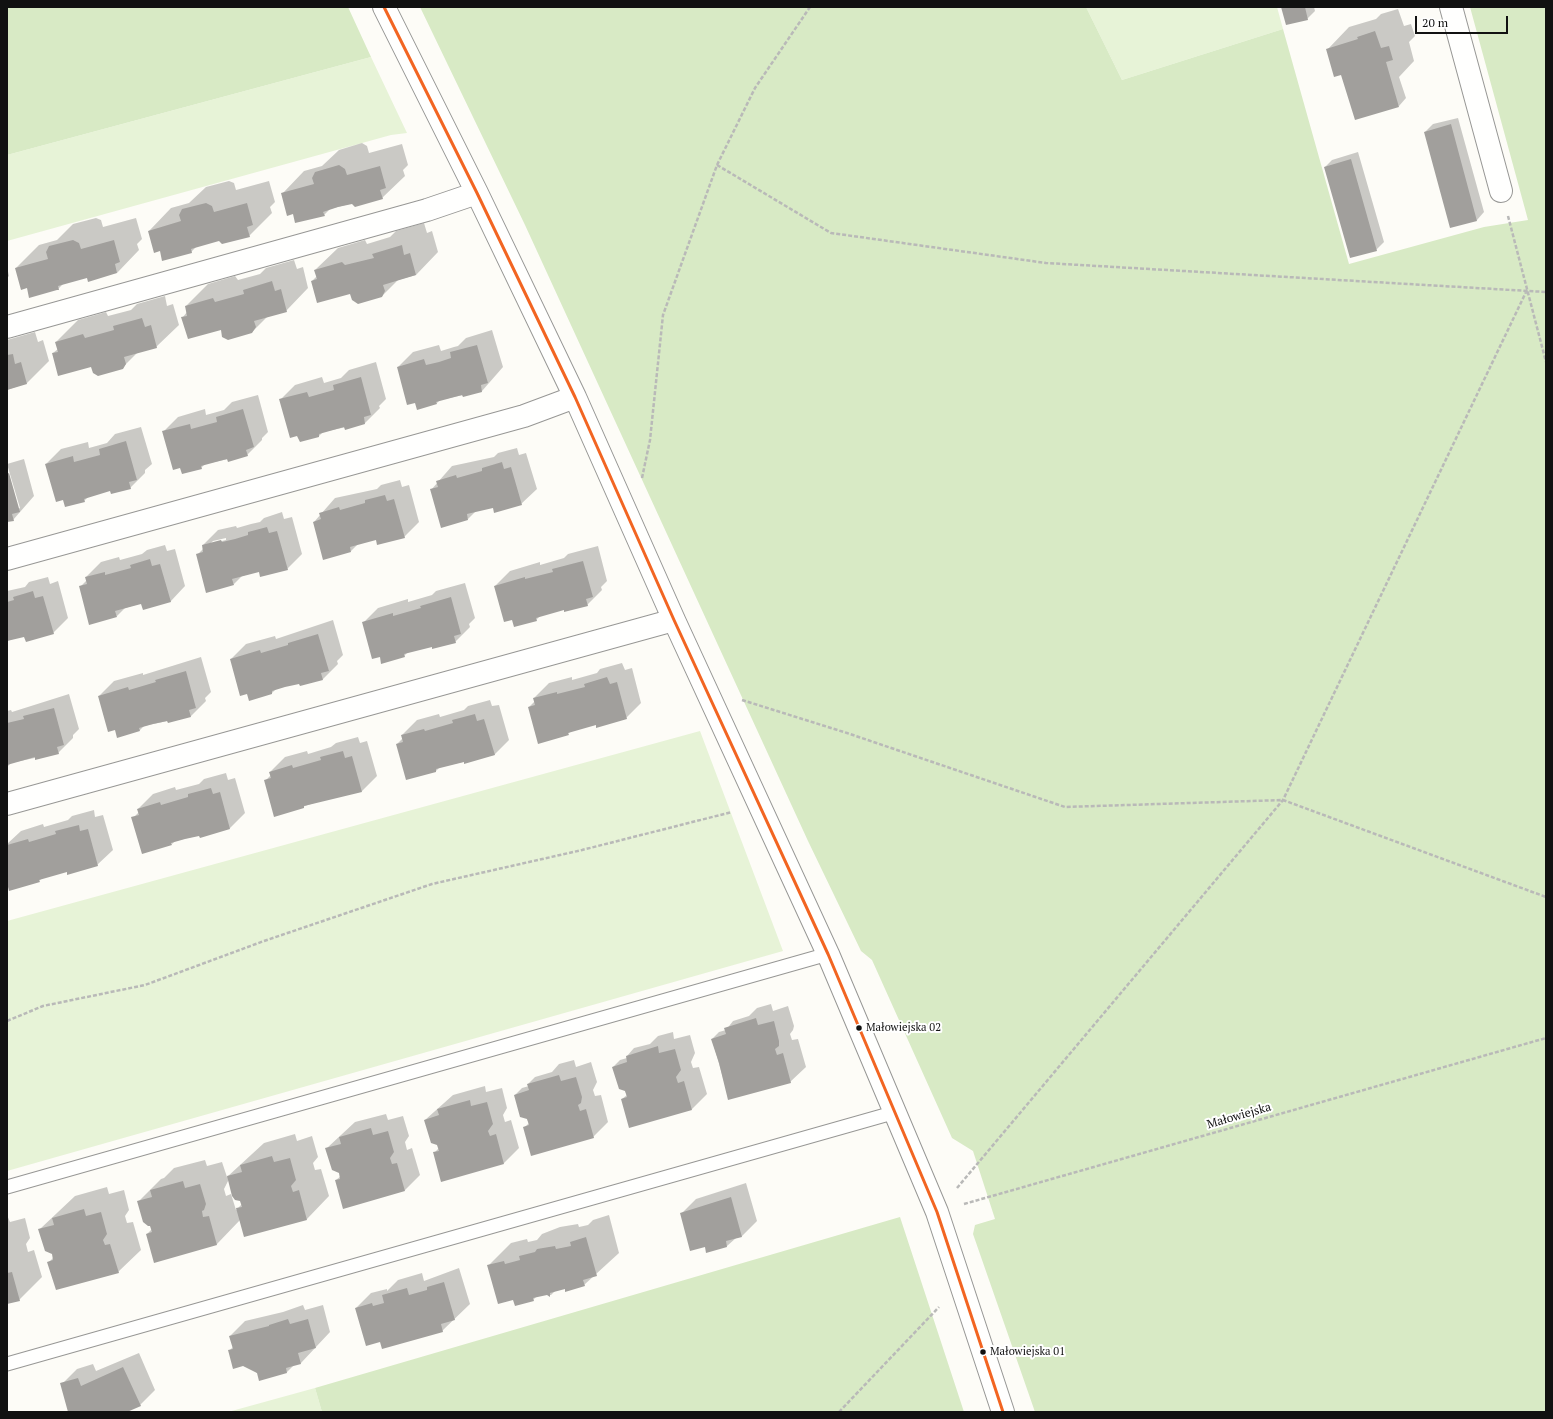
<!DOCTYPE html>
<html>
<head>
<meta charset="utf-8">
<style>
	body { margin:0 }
	#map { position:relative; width:1553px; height:1419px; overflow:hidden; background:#fdfcf7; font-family:"PT Serif",serif }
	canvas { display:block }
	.frame { position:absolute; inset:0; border:8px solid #111; pointer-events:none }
	.scale { position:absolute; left:1415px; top:16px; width:93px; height:18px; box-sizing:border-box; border:2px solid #111; border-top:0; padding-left:5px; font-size:12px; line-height:14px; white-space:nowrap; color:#111; -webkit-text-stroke:3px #fff; paint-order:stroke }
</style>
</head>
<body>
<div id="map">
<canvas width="1553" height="1419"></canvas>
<div class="frame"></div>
<div class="scale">20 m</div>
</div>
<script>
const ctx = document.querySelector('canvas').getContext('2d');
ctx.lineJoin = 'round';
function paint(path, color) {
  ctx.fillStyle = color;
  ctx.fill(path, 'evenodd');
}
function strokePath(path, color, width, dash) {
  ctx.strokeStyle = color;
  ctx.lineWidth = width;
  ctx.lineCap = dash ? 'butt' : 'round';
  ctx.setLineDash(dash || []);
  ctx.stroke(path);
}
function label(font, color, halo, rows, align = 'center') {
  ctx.font = font + ' "PT Serif",serif';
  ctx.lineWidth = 4;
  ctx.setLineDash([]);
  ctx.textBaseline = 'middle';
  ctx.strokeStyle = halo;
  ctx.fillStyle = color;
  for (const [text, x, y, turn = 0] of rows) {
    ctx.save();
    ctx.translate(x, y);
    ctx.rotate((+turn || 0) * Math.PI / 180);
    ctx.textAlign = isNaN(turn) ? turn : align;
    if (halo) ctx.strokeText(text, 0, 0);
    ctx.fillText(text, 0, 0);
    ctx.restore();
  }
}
paint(new Path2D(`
	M1086 7H1277L1283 29 1122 80Z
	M371 57 407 133 391 135 7 241V155Z
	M700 731 783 951 7 1171V921Z
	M315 1388 322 1412H228Z`), '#e7f3d7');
paint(new Path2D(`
	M7 7H348L371 57 7 155Z
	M420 7H1086L1122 80 1283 29 1349 264 1484 227 1528 220 1470 7H1546V1412H1035L973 1234 975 1225 995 1219 973 1151 952 1138 872 960 861 951 808 841 525 225Z
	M900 1217 964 1412H322L315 1388Z`), '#d8eac5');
paint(new Path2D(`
	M1282 7H1314L1315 11 1307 19Z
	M1398 9 1404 26 1411 24 1415 36 1409 42 1414 61 1399 77 1406 98 1399 106 1342 74 1327 50 1349 27 1376 19 1381 14Z
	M1458 118 1484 212 1477 220 1451 227 1425 132 1433 124Z
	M362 143 367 146 369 153 402 144 408 165 403 170 405 176 382 198 353 203 330 209 324 215 293 213 282 194 304 171 322 166 339 150Z
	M1358 152 1384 242 1376 250 1325 167 1332 160Z
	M229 181 234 183 236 190 269 181 275 202 270 207 272 213 249 236 220 240 197 246 191 252 160 250 149 231 171 208 189 203 206 187Z
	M96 218 101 220 103 227 136 218 142 239 137 244 139 250 117 273 87 276 64 283 58 289 27 287 16 268 39 245 57 240 73 224Z
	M424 223 427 233 432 231 438 252 416 275 398 280 382 296 351 293 312 281 317 276 315 270 338 248 365 240 367 244 390 237 396 231Z
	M294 260 297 269 303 267 308 288 286 311 268 316 252 332 221 329 183 317 187 312 186 306 208 284 235 276 238 280 260 274 266 268Z
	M7 267 9 276 7 278Z
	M165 296 167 306 173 304 179 325 156 347 138 352 122 368 92 365 53 353 58 349 56 342 78 320 106 312 108 316 131 310 137 304Z
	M492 330 503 367 482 391 440 400 436 404 415 402 398 367 413 352 439 345 441 351 454 347 458 346 466 338Z
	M35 332 38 342 43 340 49 361 27 383 7 390V340Z
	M376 362 386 399 379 406 380 408 365 423 323 432 319 436 280 400 295 385 322 377 324 383 341 378 349 370Z
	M258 395 268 432 262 438V440L247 455 205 464 201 468 163 432 178 417 205 409 206 415 224 410 232 402Z
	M141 427 152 464 145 470V473L130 488 111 490 88 497 84 501 46 464 61 449 88 442 89 448 107 443 115 434Z
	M517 448 519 455 526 453 537 489 521 504 493 507 476 511 468 519 431 490 452 466 494 457 498 453Z
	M24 459 34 496 13 520 7 521V470L18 509 20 508 7 464Z
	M400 480 402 487 409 485 419 522 404 537 376 538 358 544 351 551 314 522 335 498 377 489 381 485Z
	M282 512 284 519 292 517 302 554 287 569 259 571 242 576 234 584 197 555 204 548 203 545 218 530 236 526 237 528 251 524 260 522 264 518ZM226 538V540L210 544 213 541Z
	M165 545 167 551 175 549 185 586 170 602 142 603 125 608 117 616 80 587 87 580 86 577 101 562 119 557 120 560 142 554 147 550Z
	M598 546 607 581 601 587 602 590 587 605 564 609 541 615 536 620 512 619 495 586 510 571 540 562V565L564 558 568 554Z
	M48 577 50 584 58 581 68 618 53 633 25 635 7 641V591L25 587 29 582Z
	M465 583 475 618 469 624 470 627 455 642 432 646 408 652 404 656 380 655 363 623 378 608 408 599V602L432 595 436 591Z
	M333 620 343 655 337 661 338 664 323 679 300 682 276 689 272 693 231 659 246 644 275 636 276 639Z
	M201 657 211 692 205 698 206 701 191 716 144 726 140 730 116 729 99 696 114 681 143 673V675Z
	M622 663 625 670 632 668 641 703 626 718 572 730 568 734 529 707 535 701 534 698 549 683 572 677V680L597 673 600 669Z
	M69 694 79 729 73 735V738L58 753 11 763 7 767V711L11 710 12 712Z
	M490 700 492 706 499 705 509 740 494 755 440 767 436 771 397 744 403 738 402 735 417 720 439 714 440 717 464 710 468 706Z
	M358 737 360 743 367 741 377 776 362 791 317 802 275 816 265 781 271 775 270 772 285 757 307 751 308 754 331 747 336 743Z
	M226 773 228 780 235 778 245 813 230 828 175 841 172 844 133 818 139 812 138 809 153 794 175 787 176 790 199 784 204 779Z
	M94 810 95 817 103 815 113 850 97 865 67 871 42 878 39 881 7 879V844L21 831 43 824 44 827 68 820 72 816Z
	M771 1004 773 1011 788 1006 794 1026 793 1030 790 1034 792 1040 798 1039 806 1067 790 1082 729 1099 712 1039 719 1032 726 1030 733 1021 749 1016 757 1008Z
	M673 1032 674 1039 690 1035 695 1053 691 1062 693 1068 699 1067 707 1094 692 1109 622 1099 627 1095 613 1067 620 1060 627 1058V1056L634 1048 650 1044 658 1036Z
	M574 1060 576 1067 591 1062 597 1082 593 1090 595 1096 601 1095 608 1122 593 1137 524 1128 529 1123 515 1095 522 1088 529 1086 528 1084 535 1077 552 1072 559 1064Z
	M485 1086 486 1092 502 1088 507 1108 503 1115 505 1122 511 1120 519 1148 504 1163 442 1180 434 1153 439 1148 425 1120 453 1095Z
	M386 1114 388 1120 403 1116 409 1136 405 1142 407 1150 412 1148 420 1175 405 1190 344 1208 336 1180 341 1176 327 1148 355 1122Z
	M295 1134 297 1141 312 1136 318 1157 313 1163 315 1170 321 1169 329 1196 307 1219 240 1220 217 1244 155 1261 147 1234 152 1229 138 1202 161 1179 164 1178 174 1168 205 1160 207 1166 222 1162 227 1177 264 1143ZM229 1179 242 1204 236 1210 231 1194 226 1196 224 1189Z
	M746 1183 757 1221 742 1236 736 1238 727 1246 707 1251 705 1246 681 1214 696 1199Z
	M107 1187 109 1194 124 1190 129 1210 125 1216 127 1223 133 1222 141 1250 118 1272 49 1262 54 1257 40 1229 75 1196Z
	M7 1215 10 1222 25 1218 30 1238 26 1244 28 1252 34 1250 42 1277 19 1300 7 1303Z
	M609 1215 619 1253 584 1285 566 1288 555 1291 551 1295H549L548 1293 537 1296 533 1300 514 1299 488 1266 511 1243 527 1239 528 1242 537 1240 542 1234 560 1227 578 1224 579 1227 588 1225 593 1220Z
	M459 1268 470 1304 442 1331 380 1341 356 1308 371 1293 387 1289V1291L398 1280 422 1273 424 1281Z
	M303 1305 305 1310 323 1305 330 1332 301 1363 294 1365 287 1372 257 1373 229 1351 233 1347 230 1336 245 1321 283 1312Z
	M139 1353 155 1390 140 1405 124 1412H70L62 1384 77 1369 93 1364 96 1371Z`), '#0003');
paint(new Path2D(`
	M1281 7H1305L1308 20 1286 25Z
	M1375 31 1381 48 1389 46 1393 60 1386 62 1399 107 1355 120 1341 75 1334 77 1326 49 1358 39 1357 37Z
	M1451 124 1477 221 1450 228 1424 132Z
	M1351 159 1377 251 1350 258 1324 167Z
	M339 165 345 169 347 175 380 166 386 188 380 190 383 199 355 207 352 204 338 207 323 212 325 216 295 223 293 214 287 216 281 193 314 184 312 178 315 172Z
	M206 203 212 206 214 212 247 203 253 225 247 227 250 237 222 244 219 241 191 249 192 253 162 261 160 251 154 253 148 231 181 221 179 215 182 209Z
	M73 240 79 243 81 249 114 240 120 262 115 264 117 273 88 282 87 278 58 286 59 290H57L29 298 27 288 21 290 15 268 48 259 46 252 49 246Z
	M402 245 404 255 410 253 416 275 383 285 385 291 382 297 358 304 352 300 350 294 317 303 311 281 317 279 314 270 342 262 345 265 374 258 372 254Z
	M272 281 275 291 281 289 287 312 254 321 256 327 252 333 228 340 222 337 221 330 188 339 181 317 187 316 185 306 213 298 215 302 244 294 243 290Z
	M142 318 145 327 151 325 157 348 124 357 126 364 123 369 98 376 93 373 91 367 58 376 52 353 58 352 55 342 83 334 85 338 114 330 113 326Z
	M477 345 488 383 481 385 482 392 463 397 462 395 436 402 437 404 417 410 415 403 407 405 397 367 424 359 426 365 439 362 451 358 450 352Z
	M13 354 15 364 21 362 27 384 7 390V355Z
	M361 377 371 415 364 417 365 424 345 430 344 427 319 434V437L300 442 297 436 290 438 279 399 307 392 309 397 334 390 333 385Z
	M243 409 254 447 246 450 248 456 228 462 227 459 201 466 202 469 182 474 180 468 173 470 162 431 190 424 191 429 217 422 216 417Z
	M126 441 137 480 129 482 131 489 111 494 110 491 84 499 85 502 65 507 63 500 56 502 45 464 73 456 74 462 100 455 99 449Z
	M502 462 504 469 511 467 522 505 494 513 493 508 467 514 468 520 441 528 430 489 438 487 436 481 456 475 457 478 482 471V468Z
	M9 473 20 512 12 514 14 521 7 522V474Z
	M385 495 387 501 394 499 405 538 377 545 376 540 350 547 351 552 323 560 313 522 321 519 319 513 339 507 340 510 365 503V500Z
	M267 527 269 533 277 531 288 570 260 577 259 572 232 579 234 585 206 593 196 554 203 552 202 545 221 540 222 542 235 539 248 535V532Z
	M150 559 152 566 160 564 171 602 143 610 141 604 115 611 117 617 89 625 79 586 87 584 85 577 105 572V575L131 568 130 565Z
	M583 561 593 597 586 599 588 606 564 612V610L536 618 537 621 514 627 512 620 504 622 494 586 525 577V579L553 572 552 569Z
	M33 591 35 598 43 596 54 634 26 642 24 637 7 641V602L14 600 13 597Z
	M451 597 461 634 454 636 456 643 432 649V647L404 654 405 657 381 664 380 657 372 659 362 622 393 613V616L421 608 420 606Z
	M318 634 329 671 321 673 323 680 300 686 299 684 285 687 272 691V694L249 701 247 694 240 696 230 659 260 650 261 653 288 645V643Z
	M186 671 196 708 189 710 191 717 168 723 167 721 153 724 139 728 140 731 117 738 115 730 108 732 98 696 128 687 129 690 156 682 155 680Z
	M607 677 610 684 617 682 627 719 596 728V725L568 733 569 735 538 744 528 707 535 705 533 698 557 692V694L585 687 584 684Z
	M54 708 64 745 57 747 59 754 35 760V757L7 765V723L24 719 23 716Z
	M475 714 477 721 484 719 495 755 464 764V762L436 769V772L406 780 396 744 403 742 401 735 424 729 425 731 453 723 452 720Z
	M343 751 345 758 352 756 362 792 304 806V808L274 817 264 780 271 778 269 772 292 765 293 768 321 760 320 757Z
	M211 788 213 794 220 792 230 829 200 838 199 836 185 839 171 843 172 845 142 854 131 817 139 815 137 809 160 802 161 805 188 797V794Z
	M79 825 80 831 88 829 98 866 67 875V872L39 880 40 882 9 891 7 883V845L28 839 29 842 56 834 55 831Z
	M756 1018 758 1025 774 1021 779 1041V1046L775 1049 777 1055 783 1053 791 1083 728 1100 719 1063 711 1039 726 1034 724 1028Z
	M658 1046 659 1053 675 1049 681 1070 676 1077 678 1083 684 1081 692 1110 629 1128 621 1099 627 1097 625 1091 619 1089 612 1067 627 1062 626 1056Z
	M559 1075 561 1081 576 1077 582 1097 581 1103 578 1105 580 1111 586 1109 594 1138 531 1156 523 1127 529 1125 527 1119 520 1117 514 1095 529 1090 527 1084Z
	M470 1100 471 1106 487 1102 493 1124 488 1131 490 1136 496 1134 504 1164 441 1182 433 1152 439 1151 437 1145 431 1143 424 1120 439 1115 437 1109Z
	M371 1128 373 1135 388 1131 394 1152 390 1158 392 1164 397 1163 405 1191 343 1209 335 1180 340 1179 339 1173 332 1170 325 1148 341 1144 339 1137Z
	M272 1156 274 1162 290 1158 296 1180 291 1186 293 1192 299 1190 307 1220 244 1237 236 1208 242 1207 240 1201 235 1200 232 1196 227 1176 242 1172 240 1165Z
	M183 1181 185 1188 200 1184 206 1204 204 1210 202 1211 203 1217 209 1216 217 1245 154 1263 146 1234 152 1232 150 1226H148L143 1222 137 1201 152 1197 150 1190Z
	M731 1197 742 1237 726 1241 727 1247 706 1253 705 1247 690 1251 680 1213Z
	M84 1209 86 1216 101 1212 107 1234 103 1240 105 1245 110 1244 119 1273 56 1290 47 1262 53 1260 52 1254 45 1251 38 1229 54 1225 52 1218Z
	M586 1237 597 1276 583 1280 585 1286 565 1292V1289L550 1293V1297L547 1295 533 1298 534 1301 515 1306 513 1300 498 1304 487 1265 504 1261 505 1264 520 1260 519 1256 535 1252 537 1249 555 1246 556 1249 571 1246 570 1242Z
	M12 1272 20 1301 7 1304V1273Z
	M444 1282 455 1320 441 1324 443 1332 382 1349 380 1342 366 1346 355 1308 372 1303 373 1306 384 1303 382 1295 407 1288 409 1295 427 1290V1287Z
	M288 1319 290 1324 308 1319 316 1348 298 1353 301 1364 286 1368 287 1373 259 1381 257 1373 243 1366 233 1369 228 1350 233 1349 229 1336 269 1326V1325Z
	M123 1367 141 1406 127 1412H68L60 1383 78 1378 81 1386Z`), '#a19f9c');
const service = new Path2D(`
	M7 1187 828 954
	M7 1364 896 1112`);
const minor = new Path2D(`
	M384 7 477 193 575 397 674 620 828 954 937 1212 1003 1412
	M1451 7 1501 191
	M7 327 427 210 477 193
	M7 559 524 416 575 397
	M7 804 674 620`);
strokePath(service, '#979795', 15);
strokePath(minor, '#979795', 24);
strokePath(new Path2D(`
	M717 165 831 233 1046 263 1546 292
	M1508 216 1546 362
	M642 478 650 440 663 315 717 165 755 88 810 7
	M742 700 847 733 1065 807 1283 800 1546 897
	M7 1021 43 1006 145 985 264 941 432 884 582 850 732 812
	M957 1188 1283 800 1527 290
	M964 1204 1546 1038
	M839 1412 939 1307`), '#b9b9b8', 2.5, [4, 2]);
strokePath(service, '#fffffe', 13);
strokePath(minor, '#fffffe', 22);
strokePath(new Path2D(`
	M384 7 477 193 575 397 674 620 828 954 937 1212 1003 1412`), '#f26522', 3);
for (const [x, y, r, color] of [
	[859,1028,3.5,"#111"],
	[983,1352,3.5,"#111"]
]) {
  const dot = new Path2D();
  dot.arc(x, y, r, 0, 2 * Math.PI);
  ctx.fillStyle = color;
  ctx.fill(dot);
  strokePath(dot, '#fff', 1.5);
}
label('11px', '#111', '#fff', [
	["Małowiejska 02",866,1028],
	["Małowiejska 01",990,1352]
], 'left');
label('12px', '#111', '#fff', [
	["Małowiejska",1239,1116,-16]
]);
</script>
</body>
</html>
